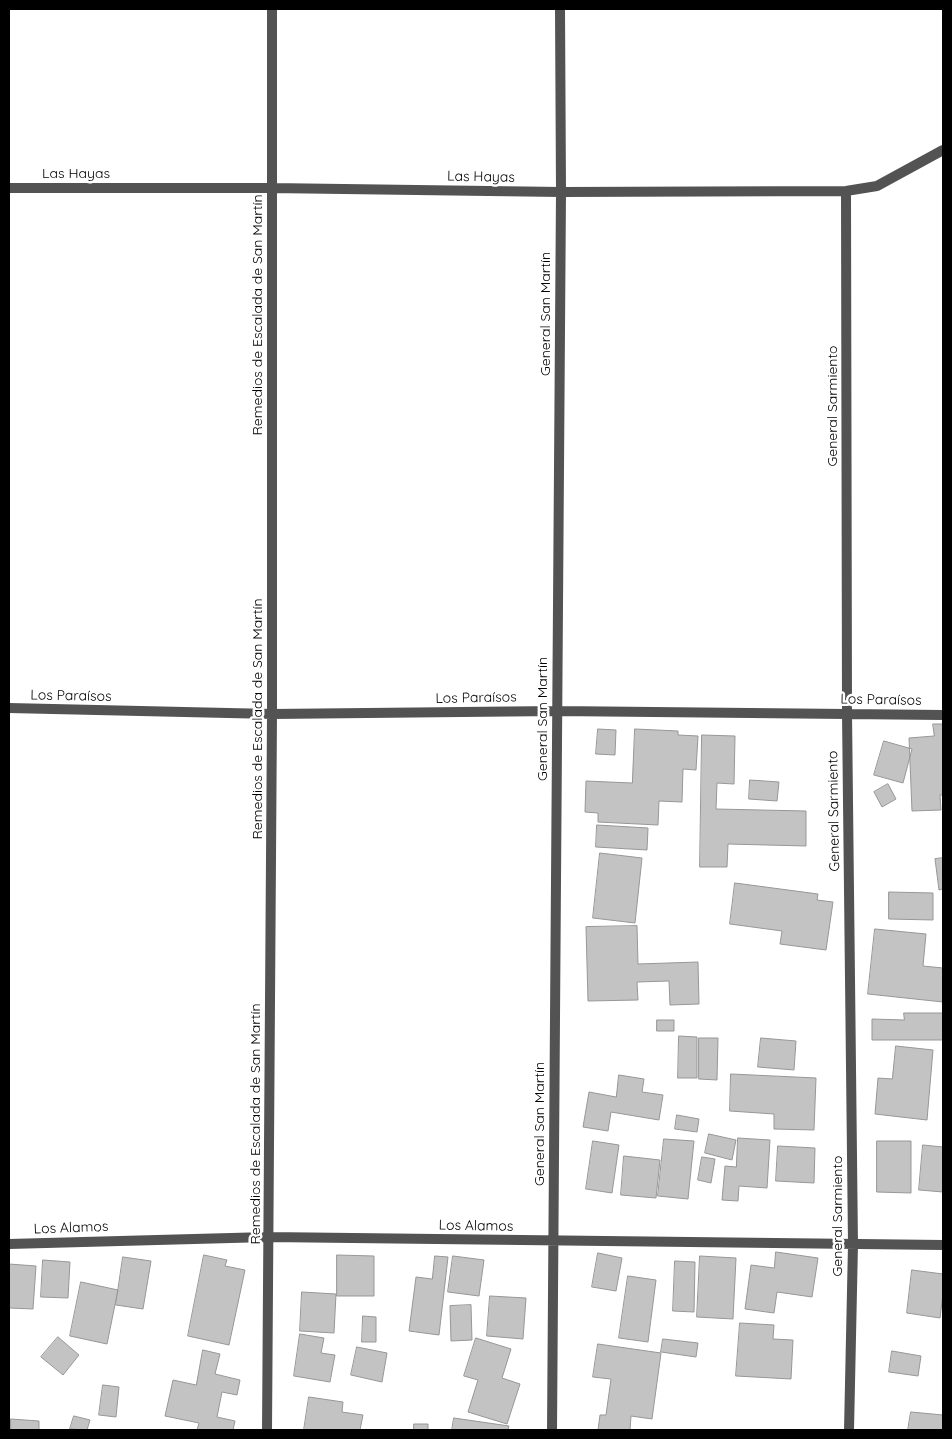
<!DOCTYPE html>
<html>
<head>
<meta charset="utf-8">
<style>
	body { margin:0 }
	#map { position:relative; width:952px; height:1439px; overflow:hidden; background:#fff; font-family:Quicksand,sans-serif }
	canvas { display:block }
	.frame { position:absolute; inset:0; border:10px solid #000; pointer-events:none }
</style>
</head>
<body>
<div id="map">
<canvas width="952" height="1439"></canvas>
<div class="frame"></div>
</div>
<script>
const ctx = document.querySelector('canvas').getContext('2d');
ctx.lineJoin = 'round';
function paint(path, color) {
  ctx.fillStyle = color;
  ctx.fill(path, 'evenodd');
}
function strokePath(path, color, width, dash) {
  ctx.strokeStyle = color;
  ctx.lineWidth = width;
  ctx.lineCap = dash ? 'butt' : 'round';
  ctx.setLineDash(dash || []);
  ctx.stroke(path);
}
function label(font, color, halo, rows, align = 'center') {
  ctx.font = font + ' Quicksand,sans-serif';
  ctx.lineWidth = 5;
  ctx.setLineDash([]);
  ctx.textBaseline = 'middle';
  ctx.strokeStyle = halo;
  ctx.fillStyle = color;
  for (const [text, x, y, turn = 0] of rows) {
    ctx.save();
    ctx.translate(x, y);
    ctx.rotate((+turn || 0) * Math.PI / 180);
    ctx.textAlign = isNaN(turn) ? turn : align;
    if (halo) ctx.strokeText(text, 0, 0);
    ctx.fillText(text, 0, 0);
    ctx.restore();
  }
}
const building = new Path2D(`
	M933 724H943V795H940L941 810 912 811 909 738 934 736Z
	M598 729 616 730 615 755 596 754Z
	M635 729 678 731V735L698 736 696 770 683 769 682 802 659 801 658 825 598 822V813L585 812 586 781 632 783Z
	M702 735 735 736 734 784 717 783 716 809 806 811V846L728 844 727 867H700Z
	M884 741 912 749 903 783 874 775Z
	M750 780 779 782 777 801 749 799Z
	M888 784 896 799 882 807 874 792Z
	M597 825 648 828 647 850 596 847Z
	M600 853 642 858 635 923 593 918Z
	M943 858V889L939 890 935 859Z
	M735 883 818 894 817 900 833 902 826 950 780 944 782 931 730 924Z
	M889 892 933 893V920L889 919Z
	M637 926 638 964 698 962 699 1004 670 1005 669 981 637 982 638 1000 588 1001 586 927Z
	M875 929 926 934 923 966 943 968V1002L868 994Z
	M904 1013H943V1040H872V1019L904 1020Z
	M657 1020H674V1031H657Z
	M679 1036 697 1037V1078H678Z
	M699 1038H718L717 1080 699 1079Z
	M761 1038 796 1041 794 1070 758 1067Z
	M896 1046 933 1050 927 1120 875 1114 878 1078 892 1079Z
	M731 1074 816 1078 814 1130 774 1129V1114L730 1111Z
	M619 1075 644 1079 642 1092 663 1095 659 1120 611 1112 608 1131 583 1127 589 1092 616 1097Z
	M677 1115 699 1119 697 1132 675 1129Z
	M709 1134 736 1140 732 1160 705 1153Z
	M738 1138 770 1140 767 1188 739 1186 738 1201 722 1200 725 1166 736 1167Z
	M664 1139 694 1141 688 1199 658 1196Z
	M593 1141 619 1145 612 1193 586 1189Z
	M877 1141H911V1193L877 1192Z
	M923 1145 943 1147V1192L919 1190Z
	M778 1146 815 1148 814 1183 776 1181Z
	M624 1156 660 1160 656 1198 621 1195Z
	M702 1157 715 1159 711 1183 698 1180Z
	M776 1252 818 1258 812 1297 777 1292 774 1313 745 1309 751 1265 774 1268Z
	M598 1253 622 1258 616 1291 592 1287Z
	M204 1255 227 1260 225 1266 245 1270 229 1345 188 1336Z
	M337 1255 374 1256V1296H337Z
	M435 1256 448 1257 439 1335 409 1331 416 1277 432 1279Z
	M453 1256 484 1260 479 1296 448 1292Z
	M700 1256 736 1258 733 1319 697 1317Z
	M123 1257 151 1261 143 1309 116 1305Z
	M43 1260 70 1262 68 1298 41 1297Z
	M675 1261 695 1262 694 1312 673 1311Z
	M9 1264 36 1266 33 1309 9 1308Z
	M912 1270 943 1274V1294L940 1318 907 1313Z
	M628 1276 656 1280 648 1342 619 1338Z
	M81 1282 118 1290 107 1344 70 1336Z
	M302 1292 336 1294 334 1333 300 1331Z
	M490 1296 526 1298 523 1339 487 1336Z
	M471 1305 472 1340 451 1341 450 1306Z
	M363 1316 376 1317V1342H362Z
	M740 1323 774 1325 773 1339 793 1340 791 1379 736 1376Z
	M300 1334 324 1338 321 1353 335 1355 330 1382 294 1376Z
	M58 1337 79 1355 63 1375 41 1357Z
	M476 1338 511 1349 502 1378 520 1384 507 1424 468 1412 478 1380 464 1376Z
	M663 1339 698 1343 696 1357 661 1352Z
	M598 1344 661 1353 652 1419 631 1416 630 1430H598L600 1415H606L611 1379 593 1377Z
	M357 1347 387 1353 382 1382 351 1375Z
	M203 1350 220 1354 215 1374 240 1380 237 1395 222 1392 217 1417 235 1421 233 1430H197L199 1423 165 1416 173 1380 196 1385Z
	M892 1351 921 1356 918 1376 889 1372Z
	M103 1385 119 1387 116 1417 99 1415Z
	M309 1397 343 1402 342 1412 363 1415 360 1430H304Z
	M911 1412 943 1415V1430H908Z
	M74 1416 90 1420 87 1430 70 1429Z
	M454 1418 509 1426 508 1430H452Z
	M11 1419 39 1421V1430H11Z
	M414 1424H428V1430H414Z`);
paint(building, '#c3c3c3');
strokePath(building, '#979797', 1);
strokePath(new Path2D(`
	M9 188H271L561 192 846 191 877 186 943 150
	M846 191 847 713 853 1244 849 1430
	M9 708 272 714 557 711 943 715
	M9 1244 268 1237 943 1245
	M267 1430 272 714V9
	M552 1430 561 192 560 9`), '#535353', 10);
label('14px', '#000', '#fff', [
	["Las Hayas",76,174],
	["Las Hayas",481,177,1],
	["General San Martín",546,314,-90],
	["Remedios de Escalada de San Martín",258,315,-90],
	["General Sarmiento",833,406,-90],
	["Los Paraísos",71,696,1],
	["Los Paraísos",476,698,-1],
	["Los Paraísos",881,700,1],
	["Remedios de Escalada de San Martín",258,719,-90],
	["General San Martín",543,719,-90],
	["General Sarmiento",834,811,-91],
	["Remedios de Escalada de San Martín",256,1124,-90],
	["General San Martín",540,1124,-90],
	["General Sarmiento",838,1216,-90],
	["Los Alamos",476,1226,1],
	["Los Alamos",71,1228,-2]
]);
</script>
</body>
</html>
